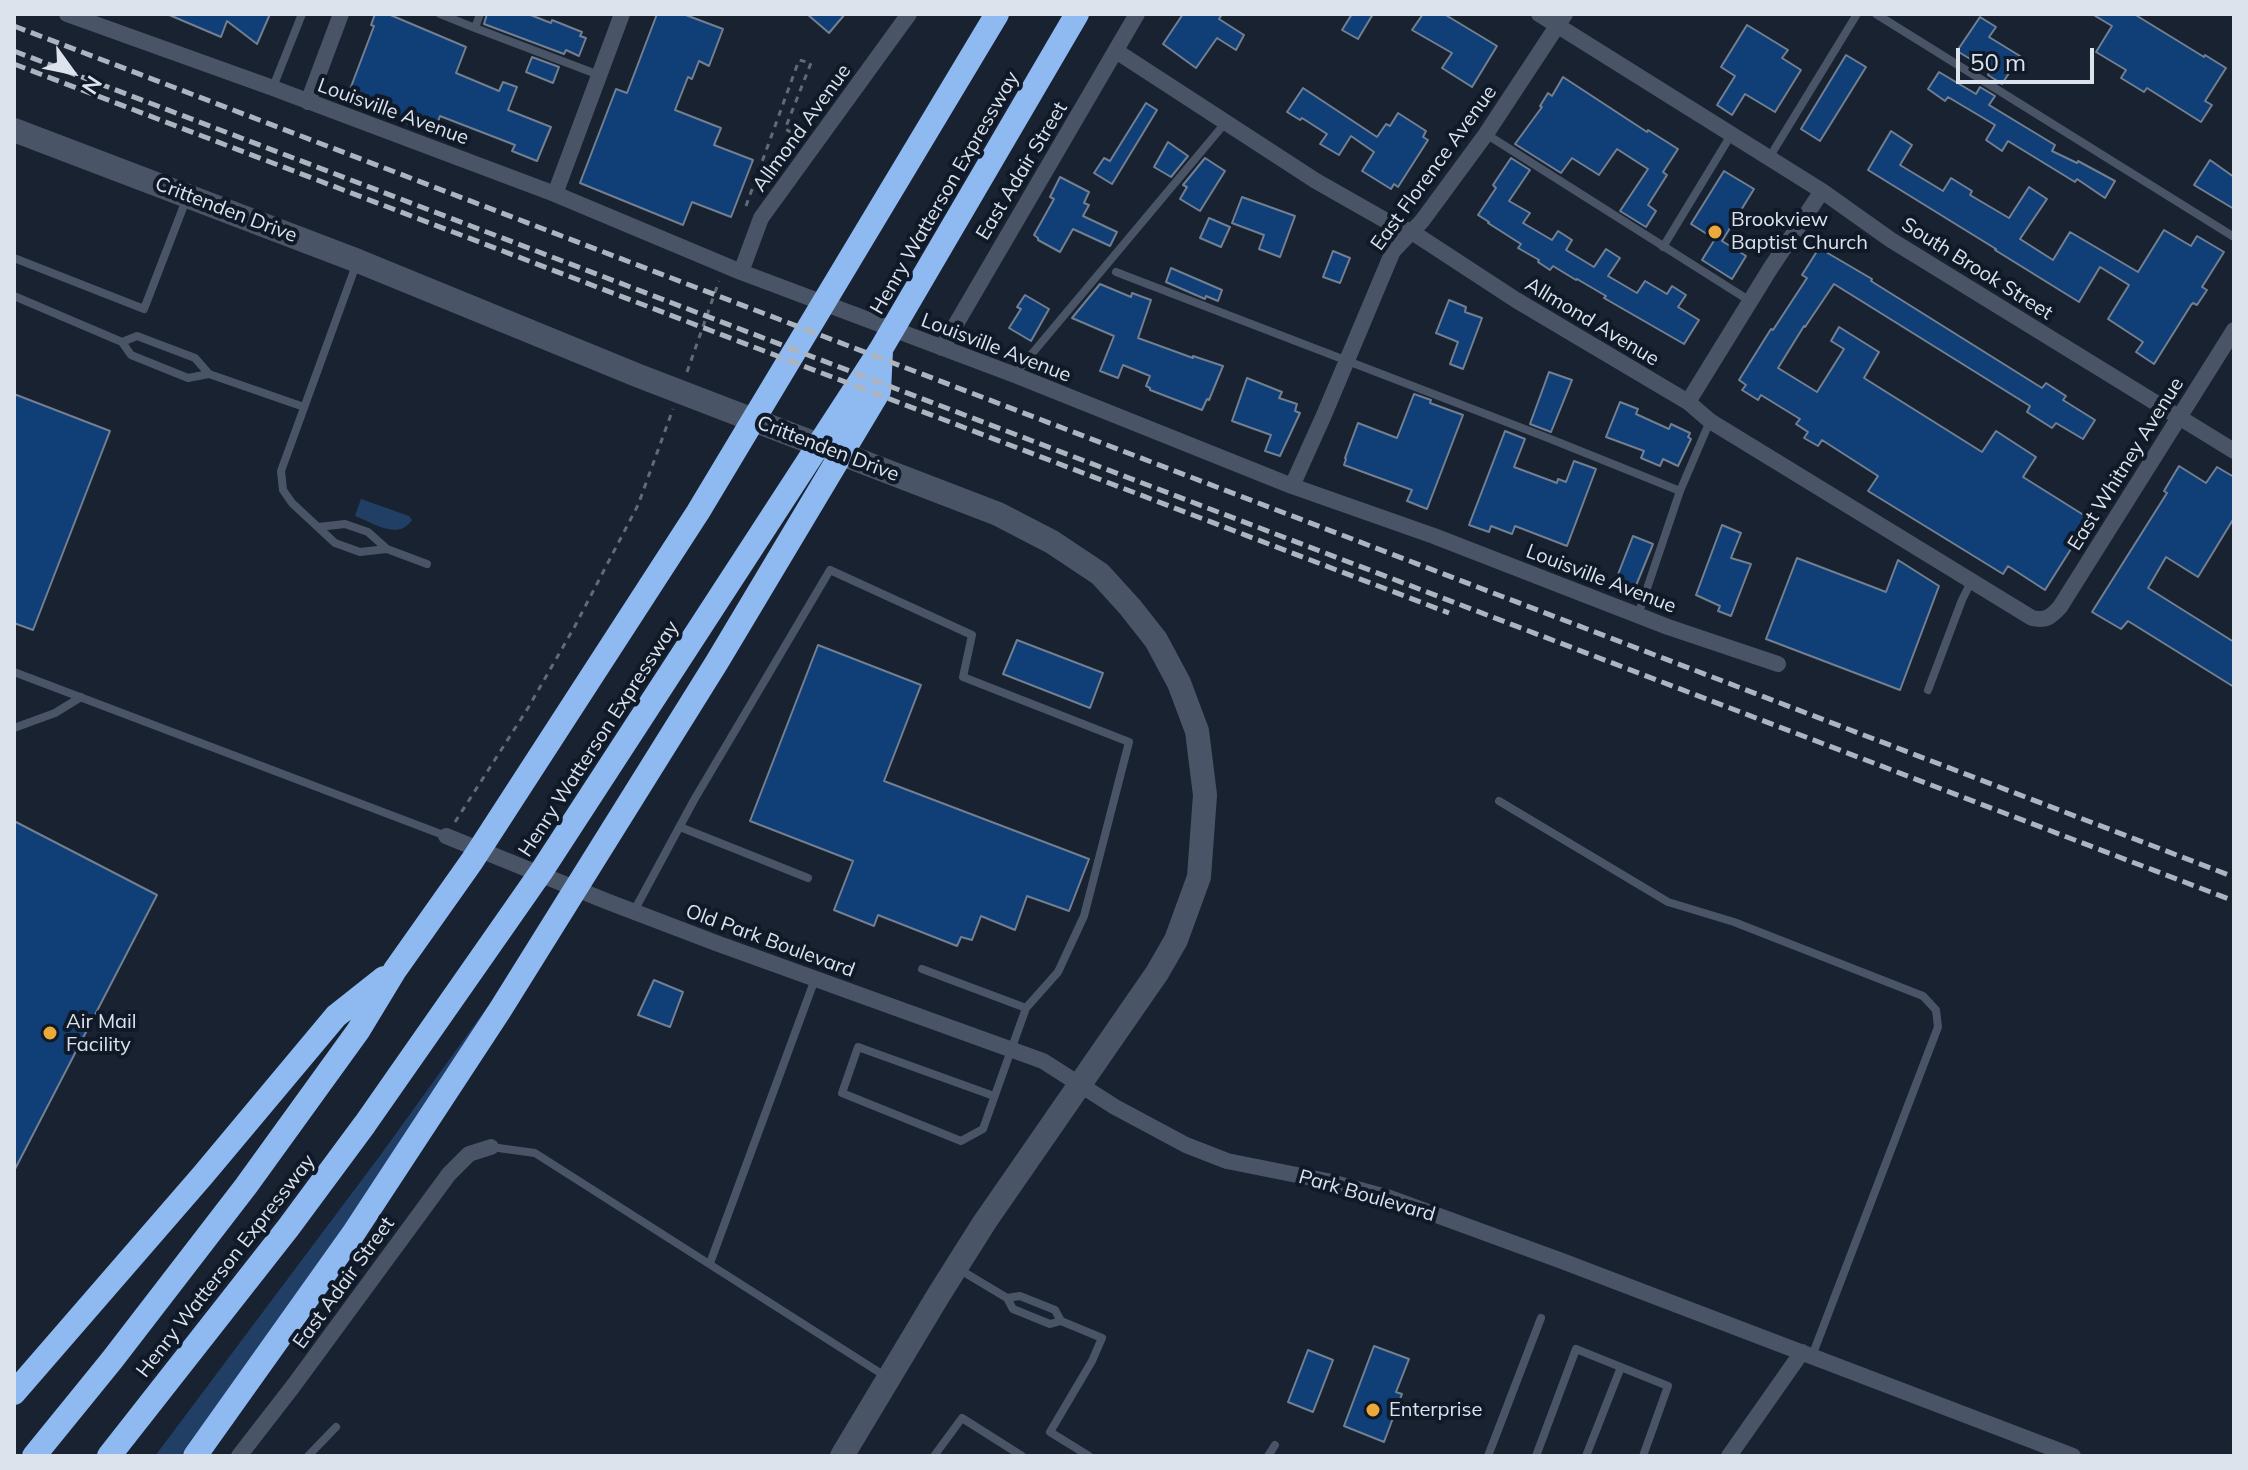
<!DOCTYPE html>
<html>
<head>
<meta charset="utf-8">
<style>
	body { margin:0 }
	#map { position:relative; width:2248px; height:1470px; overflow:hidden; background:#182231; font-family:Mulish,sans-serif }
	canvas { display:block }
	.frame { position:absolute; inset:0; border:16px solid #dce3ed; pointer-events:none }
	.north { position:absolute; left:32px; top:32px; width:80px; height:80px; -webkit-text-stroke:6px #0f1927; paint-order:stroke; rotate:123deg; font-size:22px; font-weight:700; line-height:32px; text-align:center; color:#dce3ed }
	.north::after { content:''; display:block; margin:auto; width:28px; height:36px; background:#dce3ed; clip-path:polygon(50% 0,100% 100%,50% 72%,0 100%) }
	.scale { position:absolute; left:1956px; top:48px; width:138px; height:36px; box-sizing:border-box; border:4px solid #dce3ed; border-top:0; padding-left:10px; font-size:24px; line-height:28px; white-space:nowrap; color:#dce3ed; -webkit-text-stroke:6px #0f1927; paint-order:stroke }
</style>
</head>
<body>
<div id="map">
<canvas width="2248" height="1470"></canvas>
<div class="frame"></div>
<div class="north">N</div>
<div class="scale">50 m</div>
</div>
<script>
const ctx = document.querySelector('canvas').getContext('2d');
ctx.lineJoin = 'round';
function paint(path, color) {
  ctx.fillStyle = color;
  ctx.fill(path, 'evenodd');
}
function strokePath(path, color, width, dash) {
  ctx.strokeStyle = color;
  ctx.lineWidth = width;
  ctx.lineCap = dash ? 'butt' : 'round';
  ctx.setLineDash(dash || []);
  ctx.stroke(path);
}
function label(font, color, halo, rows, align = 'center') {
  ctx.font = font + ' Mulish,sans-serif';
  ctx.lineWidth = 8;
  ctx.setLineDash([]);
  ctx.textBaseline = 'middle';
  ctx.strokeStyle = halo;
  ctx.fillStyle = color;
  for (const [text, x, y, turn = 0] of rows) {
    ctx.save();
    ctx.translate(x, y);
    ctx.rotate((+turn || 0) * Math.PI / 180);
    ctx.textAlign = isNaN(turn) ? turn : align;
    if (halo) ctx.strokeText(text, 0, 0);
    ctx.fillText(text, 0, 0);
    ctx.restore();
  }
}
paint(new Path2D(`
	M361 499 409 516 412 520C398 541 374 523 355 516Z
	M488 1006 490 1007C392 1160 289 1311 180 1456H155L379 1157Z`), '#213e65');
const building = new Path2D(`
	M167 14H270L257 44 227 21 221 37Z
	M375 14H388L466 47 456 73 499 91 503 82 517 87 508 110 551 127 537 161 512 151 515 145 440 116 434 133 346 100 374 26 371 25Z
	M487 14H528L551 23 552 20 582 32 580 36 586 38 579 56 566 50 564 54 484 24Z
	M657 14H683L723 29 709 66 699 61 692 79 688 77 675 110 721 128 714 145 753 160 731 217 692 202 683 225 580 183 616 89 627 93Z
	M807 14H845L829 33Z
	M1183 14H1222L1219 19 1244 35 1236 50 1217 38 1196 68 1163 44Z
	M1352 14H1373L1358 39 1342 30Z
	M1423 14H1444L1497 46 1472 87 1442 68 1452 53 1412 30Z
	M2092 14H2134L2204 57 2205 55 2226 68 2205 101 2212 105 2201 122 2147 88 2144 92 2121 78 2126 70 2096 52 2112 26Z
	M1980 17 1996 27 1989 37 2020 56 2002 84 1988 75 1990 71 1957 51Z
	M1747 25 1788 50 1782 58 1801 70 1775 112 1745 94 1732 115 1717 105 1735 76 1721 67Z
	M1846 55 1866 67 1820 141 1801 129Z
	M532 57 559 67 553 83 526 72Z
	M1939 72 1976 94 1980 87 1995 96 1989 105 2055 145 2052 151 2077 163 2078 161 2115 181 2105 198 2077 179 2075 182 2008 141 2002 151 1986 140 1995 125 1948 97 1945 101 1928 89Z
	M1563 77 1647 132 1648 130 1678 149 1663 172 1667 175 1648 205 1656 211 1646 227 1620 211 1648 169 1617 149 1599 175 1572 158 1561 173 1515 144 1542 107 1540 106 1548 93 1552 96Z
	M1303 88 1377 137 1386 124 1390 126 1398 113 1426 131 1423 137 1428 140 1398 187 1394 184 1391 189 1362 171 1374 152 1351 136 1339 155 1320 144 1327 134 1302 118 1300 120 1287 112Z
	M1146 103 1157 110 1112 184 1094 173 1104 158 1110 161Z
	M1891 131 1912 145 1900 165 1943 191 1951 178 1972 191 1970 195 2009 218 2029 187 2047 199 2020 239 2053 260 2070 232 2138 272 2164 230 2191 246 2197 236 2224 252 2202 287 2207 290 2197 305 2193 303 2191 305 2154 364 2136 352 2143 342 2108 319 2129 285 2100 267 2079 302 1995 250 1996 249 1868 170Z
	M1168 142 1188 156 1171 177 1154 167Z
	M1205 158 1225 171 1200 211 1180 199 1187 187 1183 185Z
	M1511 158 1530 170 1509 201 1530 213 1523 223 1552 240 1558 231 1572 240 1566 250 1594 267 1606 249 1620 258 1608 276 1637 293 1645 281 1667 294 1672 286 1686 295 1678 307 1699 320 1684 344 1604 298 1606 296 1577 279 1576 280 1553 266 1550 270 1538 262 1539 260 1518 248 1521 244 1488 223 1489 222 1478 215 1496 188 1493 185Z
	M2210 160 2234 177V209L2194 185Z
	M1724 171 1754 189 1722 241 1746 256 1732 279 1702 260 1715 239 1691 224Z
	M1060 177 1089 192 1084 203 1089 205 1083 216 1117 232 1110 246 1073 229 1060 252 1038 240V238L1034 235 1054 199 1050 197Z
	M1242 197 1295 216 1280 257 1259 249 1264 235 1232 223Z
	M1209 218 1230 227 1221 247 1200 238Z
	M1819 248 1872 279 1871 281 2042 388 2046 383 2066 396 2063 400 2095 420 2083 439 2056 423 2052 428 2027 412 2030 406 1834 284 1805 327 1804 326 1778 368 1817 392 1844 349 1831 341 1839 327 1879 352 1864 378 1982 452 1996 431 2036 457 2023 477 2090 519 2045 590 2008 566 2003 574 1868 491 1878 476 1822 440 1818 446 1804 438 1808 432 1796 424 1800 419 1761 395 1758 400 1742 390 1746 385 1739 380 1771 329 1773 330 1807 278 1802 275Z
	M1333 251 1350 258 1340 283 1323 277Z
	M1171 268 1222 290 1218 301 1206 296 1205 299 1166 282Z
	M1100 284 1131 297 1132 293 1151 300 1138 338 1193 358V356L1223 366 1209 400 1207 399 1202 410 1150 390V388L1146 386 1150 376 1123 365 1118 378 1100 371 1114 336 1072 318Z
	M1025 295 1049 309 1031 341 1009 328 1021 309 1017 307Z
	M1449 300 1466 307 1465 312 1482 318 1463 369 1450 364 1458 342 1436 333Z
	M1549 372 1572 380 1551 432 1530 424Z
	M1247 378 1282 392 1279 398 1297 404 1295 411 1300 413 1280 456 1265 451 1271 435 1232 421Z
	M14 394 110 431 33 630 14 623Z
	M1414 394 1431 400 1430 403 1463 415 1427 509 1407 501 1412 490 1344 465 1346 459 1345 458 1358 423 1397 438Z
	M1620 402 1638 409 1636 414 1669 429 1671 424 1690 433 1688 437 1691 439 1678 466 1663 459 1660 466 1641 458 1644 451 1606 437Z
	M1505 431 1525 439 1514 467 1557 483 1558 479 1566 482 1574 461 1596 469 1567 546 1515 526 1512 534 1491 526 1489 532 1469 525Z
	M2179 466 2206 483 2217 467 2234 477V518L2198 577 2166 557 2148 588 2234 642V687L2128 621 2121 629 2092 612 2167 493 2164 491Z
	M1722 525 1741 533 1731 558 1751 564 1731 616 1718 611 1720 606 1696 595Z
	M1633 536 1653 544 1635 588 1615 582Z
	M1797 558 1886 592 1898 560 1939 586 1900 690 1766 639Z
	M1017 640 1103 673 1090 708 1003 674Z
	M818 645 921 685 884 781 1089 859 1069 911 1027 896 1015 930 981 916 972 940 961 937 957 946 878 915 874 926 834 910 853 861 750 821Z
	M14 821 157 895 14 1171Z
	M654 980 683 992 670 1027 638 1015Z
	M1374 1346 1409 1359 1396 1392 1402 1394 1384 1442 1344 1426Z
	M1308 1350 1333 1360 1313 1412 1288 1402Z`);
paint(building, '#103e77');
strokePath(building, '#727f90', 2);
strokePath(new Path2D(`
	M746 206 799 60 811 63 785 129 793 133 823 93 829 97
	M687 372 719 281
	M455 822 528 708 575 626 638 505 673 409`), '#616a77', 3, [6, 6]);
strokePath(new Path2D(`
	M440 14 475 28 480 14
	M1876 14 2234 237
	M475 28 599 75
	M273 87 302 14
	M1486 134 1750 301
	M1769 158 1857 14
	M1663 247 1731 135
	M14 258 144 309 186 200
	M356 265 281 471 283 490 292 503 335 543 360 552 387 549
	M1116 272 1548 438 1680 491
	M14 296 122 342
	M209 374 188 378 131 355 122 342 137 336 195 358 209 374 304 407
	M1015 374 1226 122
	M318 527 345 524 368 532 387 549 427 564
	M1638 615 1680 491 1710 421
	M14 672 446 836
	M1928 690 1962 600 1971 582
	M14 728 55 713 81 697
	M1499 801 1668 902 1734 922 1923 996 1936 1010 1938 1027 1812 1356
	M680 827 808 878
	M634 911 694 800 830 570 972 635 963 677 1129 742 1084 916 1058 972 1026 1008 983 1129 961 1141 842 1093 858 1047 994 1096
	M922 969 1026 1008
	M491 1147 535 1153 885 1376
	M710 1263 815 979
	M957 1268 1007 1298 1013 1309 1050 1324 1061 1321 1055 1310 1020 1296 1007 1298
	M1061 1321 1102 1338 1092 1361 1050 1432 1089 1456
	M308 1456 336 1427
	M934 1456 962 1418 1022 1456
	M1268 1456 1275 1445
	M1488 1456 1541 1318
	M1536 1456 1576 1349 1668 1386 1643 1456
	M1586 1456 1621 1367`), '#495566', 8);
strokePath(new Path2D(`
	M67 14 273 88 555 194 741 272 1015 375 1292 486 1434 536 1668 627 1778 664
	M1539 14 1822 191 1891 240 2234 451
	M1116 51 1316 181 1390 223 1412 232 1516 300 1688 402 1710 421 2032 618C2046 621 2051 617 2060 607L2234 330
	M308 102 341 14
	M555 194 622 14
	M741 272 761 218 909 14
	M942 348 1137 14
	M1688 402 1770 269 1822 191
	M1292 486 1324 415 1393 251 1422 221 1486 134 1565 14
	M446 836 606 901 716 943 1043 1061 1115 1107 1186 1145 1227 1161 1327 1181 1390 1198 1562 1261 2073 1456
	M239 1456 294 1385 449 1174 469 1154 491 1147
	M1729 1456 1802 1352`), '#495566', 16);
strokePath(new Path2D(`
	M14 130 358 261 639 376 998 514 1052 542 1100 574 1130 607 1156 640 1179 683 1197 731 1205 795 1199 877 1176 940 1157 973 984 1223 938 1296 842 1456`), '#495566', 24);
strokePath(new Path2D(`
	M14 1393 203 1175 336 1016 384 978
	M34 1456 112 1360 246 1186 358 1031 395 970 472 861 698 512 997 14
	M109 1456 288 1228 365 1124 541 872 881 349 1077 14
	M195 1456 353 1234 500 1010 717 662 879 391 881 351`), '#8fb9f1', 24);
strokePath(new Path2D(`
	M14 26 2234 877
	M14 51 2234 901
	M14 64 1449 613`), '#acb4bf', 5, [12, 6]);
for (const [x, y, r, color] of [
	[1715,232,8,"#eba93a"],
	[50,1033,8,"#eba93a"],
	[1373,1410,8,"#eba93a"]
]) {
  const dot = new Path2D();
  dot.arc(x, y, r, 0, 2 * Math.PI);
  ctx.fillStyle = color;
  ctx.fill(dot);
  strokePath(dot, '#0f1927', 3);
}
label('20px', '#dce3ed', '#0f1927', [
	["Louisville Avenue",393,112,20],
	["Allmond Avenue",802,128,-54],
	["East Florence Avenue",1434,168,-54],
	["East Adair Street",1022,171,-59],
	["Henry Watterson Expressway",945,193,-60],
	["Crittenden Drive",226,210,21],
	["South Brook Street",1977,269,32],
	["Allmond Avenue",1592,322,31],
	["Louisville Avenue",996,348,21],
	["Crittenden Drive",828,449,21],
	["East Whitney Avenue",2126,464,-58],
	["Louisville Avenue",1601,579,21],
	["Henry Watterson Expressway",599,739,-57],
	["Old Park Boulevard",770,941,20],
	["Park Boulevard",1367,1196,16],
	["Henry Watterson Expressway",226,1266,-52],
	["East Adair Street",344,1283,-54]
]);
label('20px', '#dce3ed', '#0f1927', [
	["Brookview",1731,220],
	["Baptist Church",1731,243],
	["Air Mail",66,1022],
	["Facility",66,1045],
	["Enterprise",1389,1410]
], 'left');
</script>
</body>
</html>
